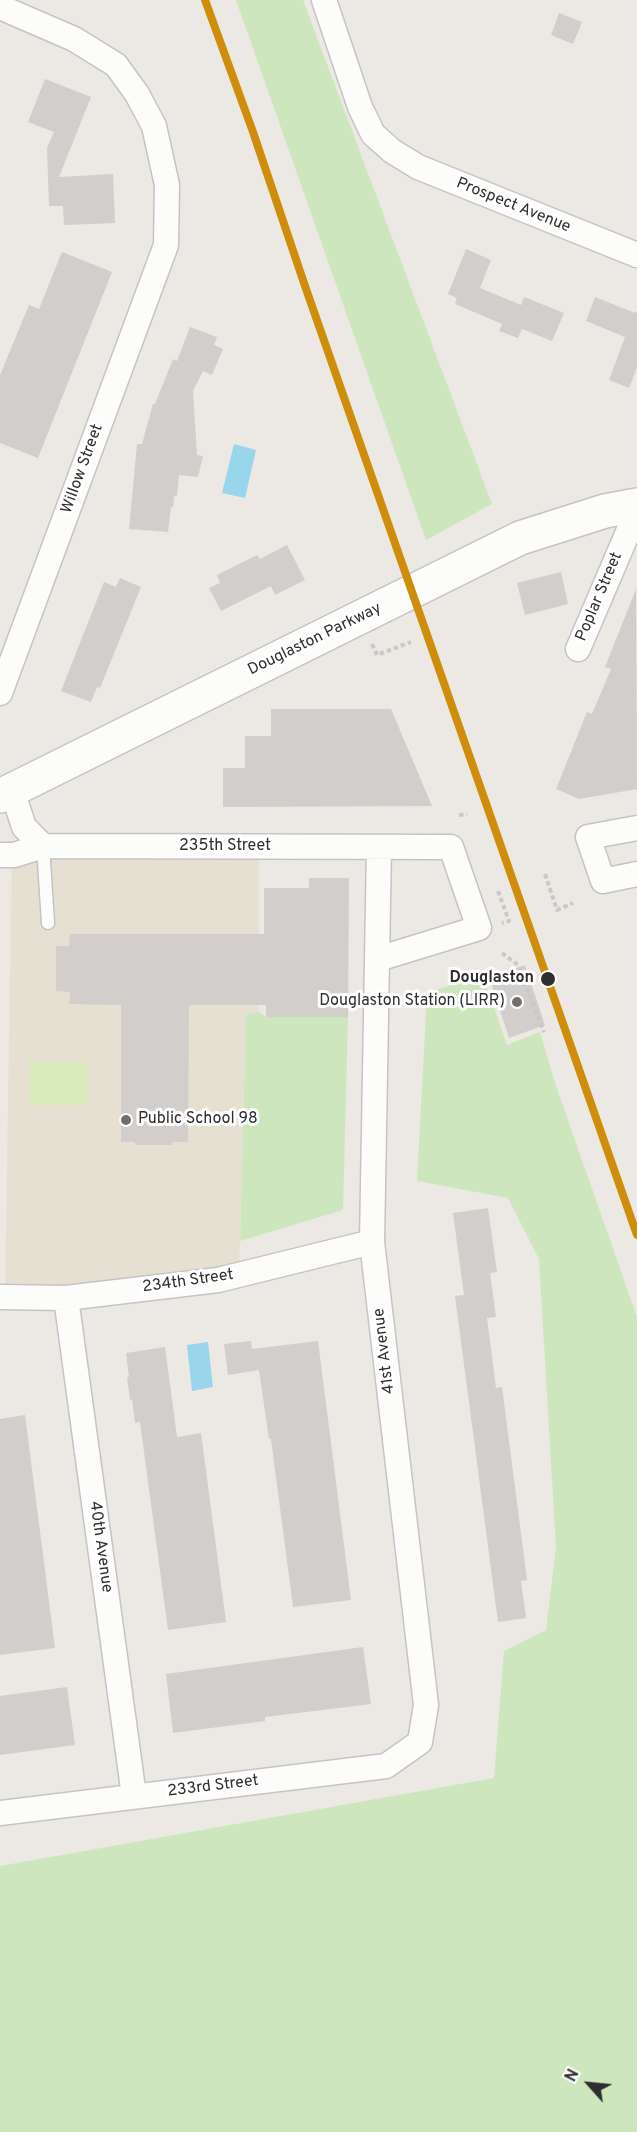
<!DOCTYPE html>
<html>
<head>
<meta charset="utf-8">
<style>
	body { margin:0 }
	#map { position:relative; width:637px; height:2132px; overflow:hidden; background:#ece8e4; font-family:Overpass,sans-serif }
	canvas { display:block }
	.north { position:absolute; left:559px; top:2054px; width:60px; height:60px; -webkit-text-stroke:4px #fff; paint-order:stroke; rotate:297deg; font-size:16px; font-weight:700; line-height:24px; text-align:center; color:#2e2e2e }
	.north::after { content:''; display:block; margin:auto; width:21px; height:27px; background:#2e2e2e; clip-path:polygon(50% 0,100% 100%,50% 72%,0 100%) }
</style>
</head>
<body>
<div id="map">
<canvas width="637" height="2132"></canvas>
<div class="north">N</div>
</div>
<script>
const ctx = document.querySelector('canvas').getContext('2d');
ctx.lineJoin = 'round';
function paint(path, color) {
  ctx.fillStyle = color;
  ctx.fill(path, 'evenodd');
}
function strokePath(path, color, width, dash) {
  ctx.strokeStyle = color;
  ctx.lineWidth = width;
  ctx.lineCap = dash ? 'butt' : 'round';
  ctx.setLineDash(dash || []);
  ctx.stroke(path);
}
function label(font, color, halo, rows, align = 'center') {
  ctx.font = font + ' Overpass,sans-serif';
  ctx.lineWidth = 6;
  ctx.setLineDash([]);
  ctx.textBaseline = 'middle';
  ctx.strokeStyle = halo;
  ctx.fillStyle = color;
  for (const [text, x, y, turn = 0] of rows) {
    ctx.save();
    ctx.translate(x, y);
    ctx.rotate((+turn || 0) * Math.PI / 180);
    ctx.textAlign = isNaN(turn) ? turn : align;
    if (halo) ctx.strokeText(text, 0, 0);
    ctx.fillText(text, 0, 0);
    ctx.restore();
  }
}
paint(new Path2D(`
	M12 847H259V1012L246 1014 239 1275 5 1297Z`), '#e6e0d3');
paint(new Path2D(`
	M236 0H303L492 504 426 540Z
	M483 975 507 1045 540 1032 555 1083 637 1317V2132H0V1866L494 1778 504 1651 546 1630 556 1548 539 1259 508 1198 417 1181 427 993Z
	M259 1012 266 1017H348L343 1210 240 1241 246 1014Z`), '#cee6be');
paint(new Path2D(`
	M30 1062H87V1105H30Z`), '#d9eabb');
paint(new Path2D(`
	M234 444 256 450 245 498 222 493Z
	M208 1342 213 1387 192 1391 187 1345Z`), '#99d6ec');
paint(new Path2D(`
	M559 13 582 22 573 44 551 35Z
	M45 79 91 97 59 177 113 174 115 223 64 225 63 206H49L47 148 54 132 28 122Z
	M466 249 491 260 480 288 521 305 524 297 564 313 552 341 522 329 518 338 499 331 502 324 455 304 457 298 448 294Z
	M62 252 112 272 38 458 0 443V375L29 305 39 309Z
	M595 297 635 313 637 311V367L629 388 609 380 625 337 586 321Z
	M190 327 217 337 214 345 223 349 212 375 203 371 193 391 197 455 203 456 198 477 179 475 177 496H174L173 507H171L168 532 129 529 137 444H142L153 404H155L173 359 177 361Z
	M287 545 305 580 275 595 271 586 221 611 209 588 220 583 217 575 257 555 260 559Z
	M561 572 568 604 525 615 517 583Z
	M120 578 141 587 100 688 97 687 91 702 61 691 104 582 116 587Z
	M636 589 637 789 579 799 556 789 587 712 592 714 611 669 605 667Z
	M271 709H391L432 806 223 807V768H245V736H271Z
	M309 878H349L348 1017H266V1005H189L188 1142H173L172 1145H135V1142H121V1005L69 1004 70 992 56 991V946H69L70 934H264V888H309Z
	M525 965 545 1025 509 1038 490 979Z
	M488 1208 497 1272 490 1273 496 1317 487 1318 496 1388 502 1387 527 1580 521 1581 526 1618 498 1622 455 1296 464 1295 453 1213Z
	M251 1341 252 1349 318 1341 351 1600 293 1607 271 1439H269L259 1370 228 1375 224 1344Z
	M165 1347 177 1437 201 1433 226 1622 168 1630 140 1422 135 1423 132 1399 130 1400 127 1377H129L126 1353Z
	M25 1415 55 1648 0 1655V1419Z
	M363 1647 371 1704 265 1717V1721L173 1733 166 1674Z
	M67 1687 75 1745 0 1755V1696Z`), '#d1cecb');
const service = new Path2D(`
	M43 846 48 923`);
const minor = new Path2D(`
	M324 0 360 107 373 134 392 151 418 167 637 255
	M0 7 74 39 116 65 137 94 154 126 167 185 166 245 0 693
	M578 649 637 511
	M12 790 24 827 43 846
	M637 828 588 837 603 881 637 874
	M0 855H14L43 846 451 847 479 928 378 959
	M0 1297 66 1298 218 1280 372 1242
	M66 1298 134 1796
	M0 1813 386 1766 420 1742 426 1705 372 1242 379 847`);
const secondary = new Path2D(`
	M0 796 520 538 605 511 637 505`);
strokePath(service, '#c5c4c5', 15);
strokePath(minor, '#c5c4c5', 27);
strokePath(secondary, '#c5c4c5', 36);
strokePath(new Path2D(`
	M372 644 377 655 411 642
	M459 815 467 814
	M545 874 557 910 573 903
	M498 891 509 921 502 923
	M502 953 518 965 544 1032`), '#c9c9c8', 4, [4.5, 3]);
strokePath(service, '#fcfcfb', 12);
strokePath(minor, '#fcfcfb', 24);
strokePath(secondary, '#fcfcfb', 33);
strokePath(new Path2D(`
	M205 0 253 132 305 286 637 1235`), '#cf8e09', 8);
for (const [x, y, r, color] of [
	[548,979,8,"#2e2e2e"],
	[517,1002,6,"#706f6e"],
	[126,1120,6,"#706f6e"]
]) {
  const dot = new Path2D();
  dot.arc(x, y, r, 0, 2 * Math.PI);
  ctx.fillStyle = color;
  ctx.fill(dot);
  strokePath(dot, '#fff', 2);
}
label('16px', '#2e2e2e', '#fff', [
	["Prospect Avenue",513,206,22],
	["Willow Street",83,469,-70],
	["Poplar Street",600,597,-67],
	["Douglaston Parkway",315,640,-26],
	["235th Street",225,847],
	["234th Street",188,1282,-8],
	["41st Avenue",385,1351,-97],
	["40th Avenue",100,1547,82],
	["233rd Street",213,1787,-7]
]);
label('bold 16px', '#2e2e2e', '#fff', [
	["Douglaston",534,979]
], 'right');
label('16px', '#2e2e2e', '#fff', [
	["Douglaston Station (LIRR)",505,1002],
	["Public School 98",138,1120,"left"]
], 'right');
</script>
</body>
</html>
